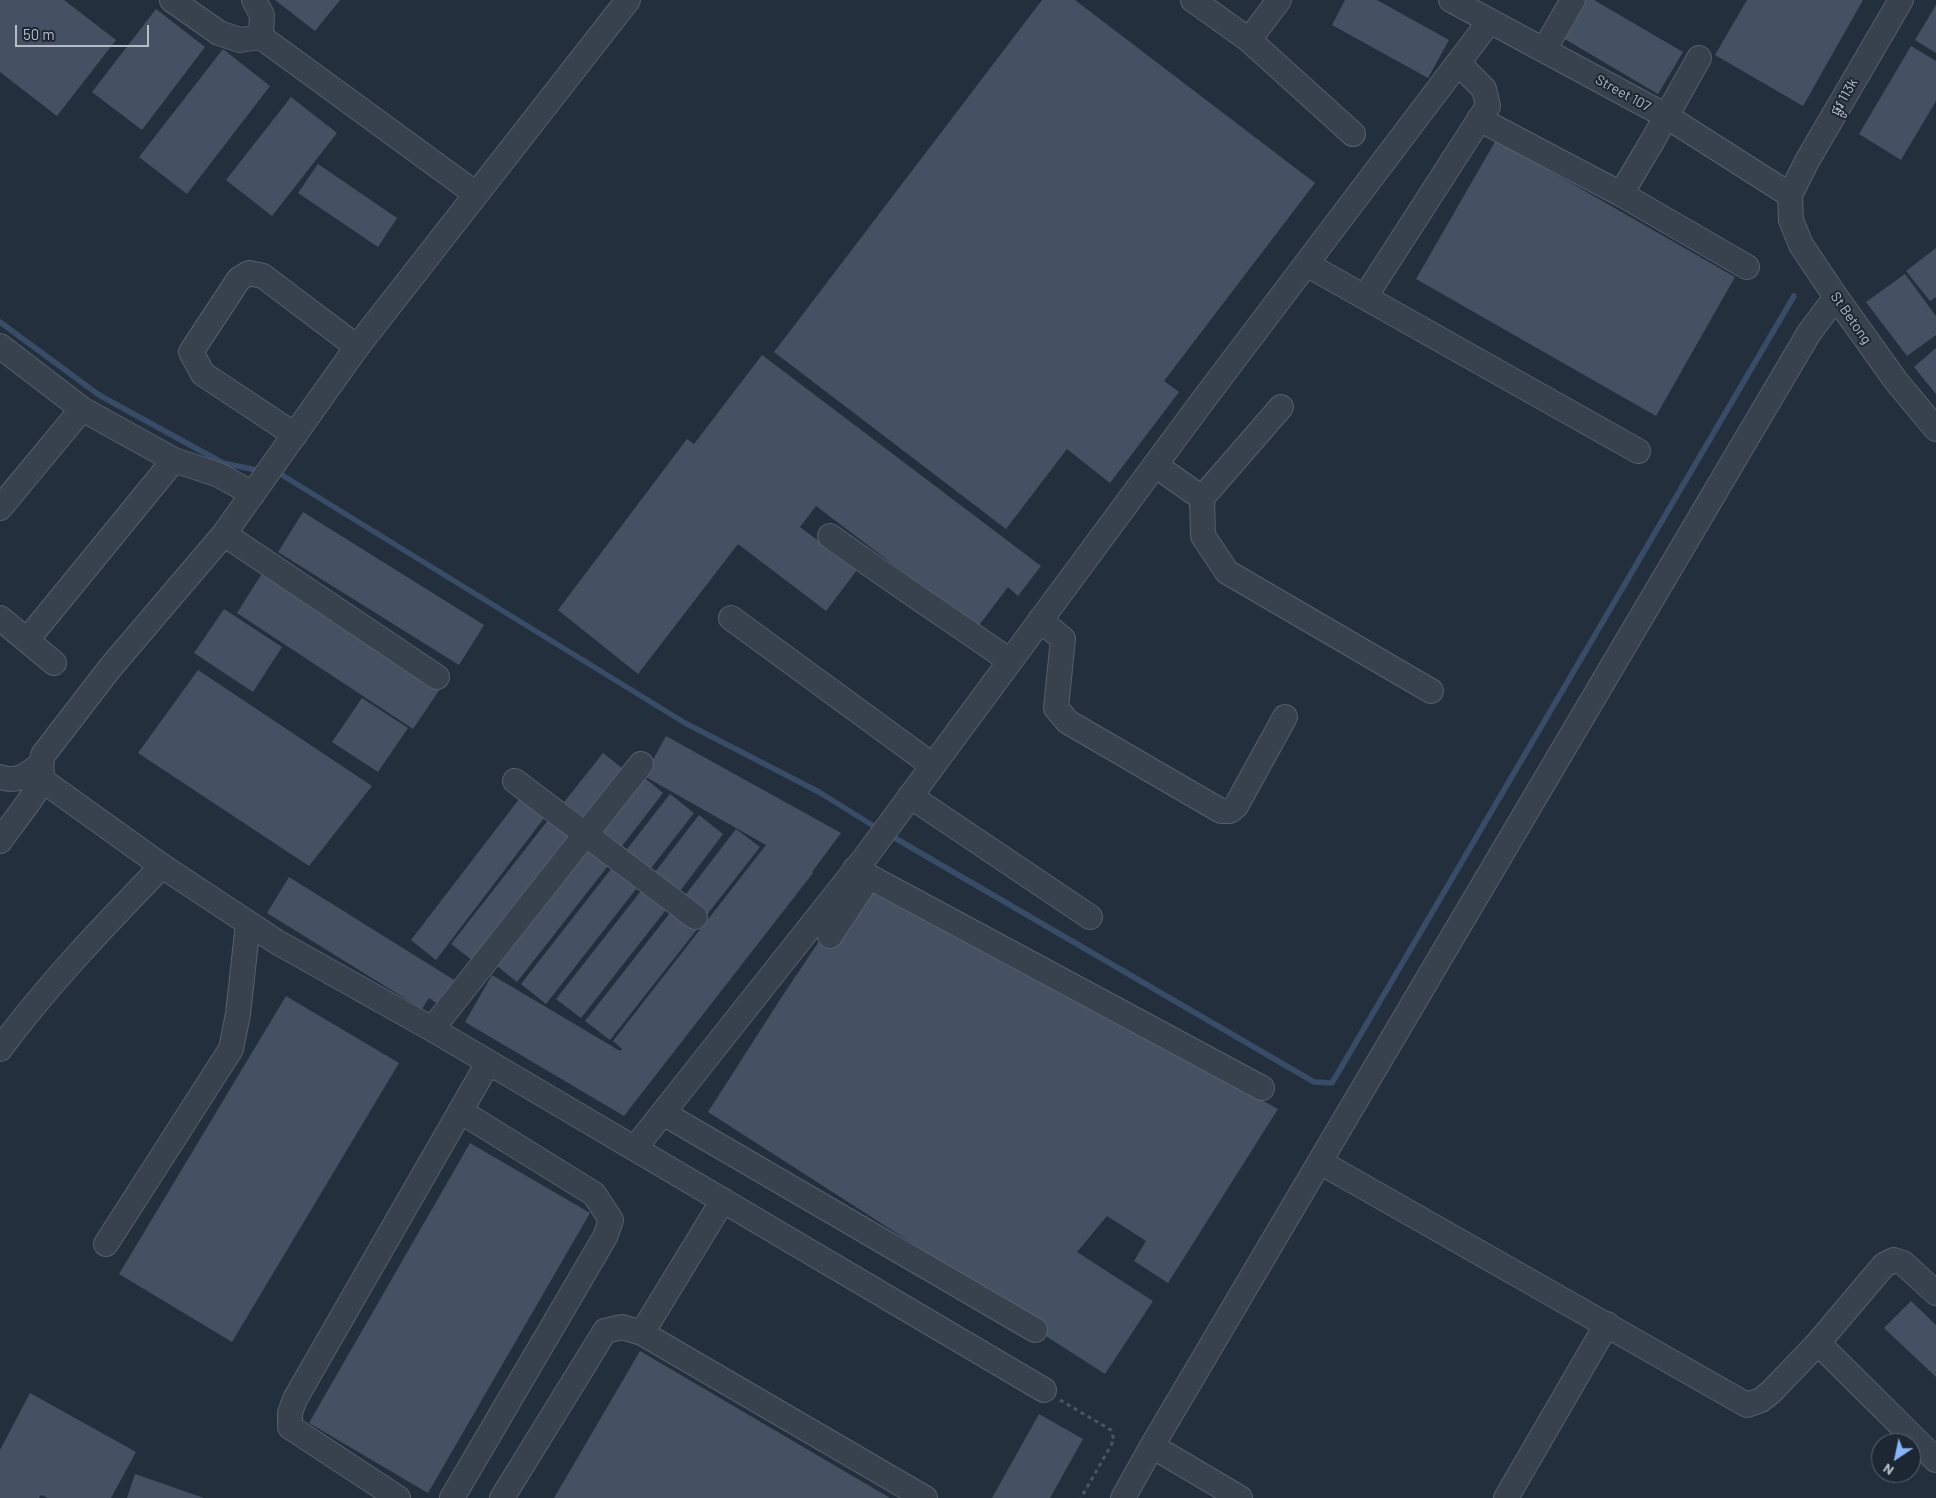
<!DOCTYPE html>
<html>
<head>
<meta charset="utf-8">
<style>
	body { margin:0 }
	#map { position:relative; width:1936px; height:1498px; overflow:hidden; background:#242f3e; font-family:Barlow,sans-serif }
	canvas { display:block }
	.north { position:absolute; left:1871px; top:1433px; width:50px; height:50px; box-sizing:border-box; background:#1d2633; border:1px solid #59626f; border-radius:50%; rotate:214deg; font-size:14px; font-weight:700; line-height:20px; text-align:center; color:#b4bcc9 }
	.north::after { content:''; display:block; margin:auto; width:18px; height:22px; background:#8ab4f8; clip-path:polygon(50% 0,100% 100%,50% 72%,0 100%) }
	.scale { position:absolute; left:15px; top:25px; width:134px; height:22px; box-sizing:border-box; border:2px solid #b4bcc9; border-top:0; padding-left:6px; font-size:15px; line-height:18px; white-space:nowrap; color:#b4bcc9; -webkit-text-stroke:4px #1d2633; paint-order:stroke }
</style>
</head>
<body>
<div id="map">
<canvas width="1936" height="1498"></canvas>
<div class="north">N</div>
<div class="scale">50 m</div>
</div>
<script>
const ctx = document.querySelector('canvas').getContext('2d');
ctx.lineJoin = 'round';
function strokePath(path, color, width, dash) {
  ctx.strokeStyle = color;
  ctx.lineWidth = width;
  ctx.lineCap = dash ? 'butt' : 'round';
  ctx.setLineDash(dash || []);
  ctx.stroke(path);
}
function paint(path, color) {
  ctx.fillStyle = color;
  ctx.fill(path, 'evenodd');
}
function label(font, color, halo, rows, align = 'center') {
  ctx.font = font + ' Barlow,"Noto Sans Khmer",sans-serif';
  ctx.lineWidth = 4;
  ctx.setLineDash([]);
  ctx.textBaseline = 'middle';
  ctx.strokeStyle = halo;
  ctx.fillStyle = color;
  for (const [text, x, y, turn = 0] of rows) {
    ctx.save();
    ctx.translate(x, y);
    ctx.rotate((+turn || 0) * Math.PI / 180);
    ctx.textAlign = isNaN(turn) ? turn : align;
    if (halo) ctx.strokeText(text, 0, 0);
    ctx.fillText(text, 0, 0);
    ctx.restore();
  }
}
strokePath(new Path2D(`
	M0 322 99 395 223 463 261 471
	M275 473 282 475 685 723 819 792 880 830
	M888 834 1314 1082 1332 1083 1794 296`), '#394c67', 5.5);
paint(new Path2D(`
	M0 0H64L116 40 57 116 0 72Z
	M275 0H340L315 31Z
	M1042 0H1075L1315 183 1164 381 1179 392 1110 483 1067 449 1006 529 774 352Z
	M1345 0H1377L1449 40 1428 78 1332 25Z
	M1585 0H1594L1683 52 1658 94 1563 38Z
	M1747 0H1863L1803 106 1715 55Z
	M1936 5V53L1915 40Z
	M156 9 205 47 142 130 92 92Z
	M1911 46 1936 61V101L1901 160 1859 134Z
	M223 49 270 86 187 194 139 157Z
	M291 97 337 133 272 216 226 180Z
	M1496 140 1735 277 1656 416 1416 279Z
	M318 164 397 218 378 247 298 193Z
	M1936 248V297L1930 301 1906 271Z
	M1905 274 1936 316V335L1907 356 1866 302Z
	M1936 348V394L1914 367Z
	M762 355 1041 566 1018 596 1008 587 977 628 816 506 800 527 857 570 826 611 738 544 638 674 558 610 687 439 694 444Z
	M303 512 484 625 459 665 278 552Z
	M263 572 440 689 413 729 237 613Z
	M224 609 282 647 253 692 194 653Z
	M198 670 372 786 309 866 138 753Z
	M362 698 408 728 378 772 332 742Z
	M666 736 841 833 812 872 813 873 624 1116 465 1022 492 975 620 1051 622 1049 613 1041 766 845 644 776Z
	M603 753 627 772 585 825 561 806Z
	M640 774 663 793 619 850 595 831Z
	M523 794 548 813 436 960 411 940Z
	M670 794 694 813 648 872 624 853Z
	M552 815 577 835 477 964 451 944Z
	M699 815 723 834 677 895 652 876Z
	M736 829 760 847 706 916 683 898Z
	M586 842 611 862 517 982 492 962Z
	M615 864 640 884 546 1004 521 984Z
	M289 877 459 983 444 1008 429 998 422 1009 267 913Z
	M644 887 669 906 581 1018 556 999Z
	M875 889 1278 1109 1168 1283 1134 1261 1146 1241 1107 1216 1077 1252 1153 1301 1105 1374 1035 1329 1038 1324 708 1112 783 995 852 892Z
	M673 909 698 928 610 1040 585 1021Z
	M286 996 399 1063 232 1342 119 1274Z
	M470 1143 590 1213 428 1493 309 1423Z
	M1911 1301 1936 1325V1377L1884 1328Z
	M640 1351 890 1498H554Z
	M30 1393 136 1452 111 1498H48L41 1495 39 1498H0V1450Z
	M1039 1414 1083 1439 1050 1498H992Z
	M135 1474 204 1498H127Z`), '#455162');
const minor = new Path2D(`
	M172 0 219 33 240 40 261 37 476 194
	M254 0 262 15 261 37
	M1193 0 1249 40
	M1279 0 1249 40 1353 134
	M1451 0 1666 116 1790 195
	M1901 0 1807 161 1790 195 1791 220 1801 245 1836 297 1896 381 1936 429
	M1544 50 1573 0
	M1699 58 1653 140 1621 194 1747 267
	M1479 119 1621 194
	M1306 264 1638 451
	M1365 297 1488 106 1484 89 1458 63
	M0 346 82 409 174 460 219 475 253 494
	M295 435 203 374 191 352 239 279 249 273 263 276 357 347
	M1155 465 1202 498 1203 536 1227 572 1431 691
	M1202 498 1281 407
	M0 508 82 409
	M224 534 437 677
	M830 536C889 579 950 619 1010 661
	M0 618 54 663
	M731 618 932 765
	M1040 620 1063 639 1056 708 1068 722 1221 811H1230L1236 806 1285 717
	M27 640 174 460
	M0 777C17 783 27 775 40 765
	M42 780 162 866 277 942 432 1029 1044 1390
	M515 781 695 917
	M910 796 1090 917
	M0 841C8 829 40 790 42 778 42 769 40 765 43 755L110 668 224 534 357 347 628 0
	M855 869 1262 1088
	M830 936 869 877
	M432 1029 641 764
	M0 1049C49 983 105 925 162 866
	M663 1113 1035 1330
	M635 1148 864 859 1201 403 1489 22
	M1320 1162 1747 1405 1761 1400 1771 1392 1818 1343
	M106 1244 231 1049 238 1014 248 923
	M1936 1293 1903 1263 1894 1260 1884 1265 1818 1343 1936 1460
	M642 1333 723 1200
	M1152 1446 1240 1498
	M398 1498 290 1427V1413L295 1399 488 1063
	M452 1498 605 1237 611 1220 594 1194 460 1111
	M502 1498 605 1331 622 1327 642 1333 925 1498
	M1123 1498 1152 1446 1809 333 1836 297
	M1506 1498 1607 1324`);
strokePath(minor, '#565f6c', 26);
strokePath(new Path2D(`
	M1060 1400 1111 1430 1114 1440 1081 1498`), '#44595c', 3, [4, 4]);
strokePath(minor, '#38414e', 24);
label('14px', '#b4bcc9', '#1d2633', [
	["Street 107",1623,93,29],
	["ផ្លូវ 113k",1844,97,-60],
	["St Betong",1851,318,55]
]);
</script>
</body>
</html>
